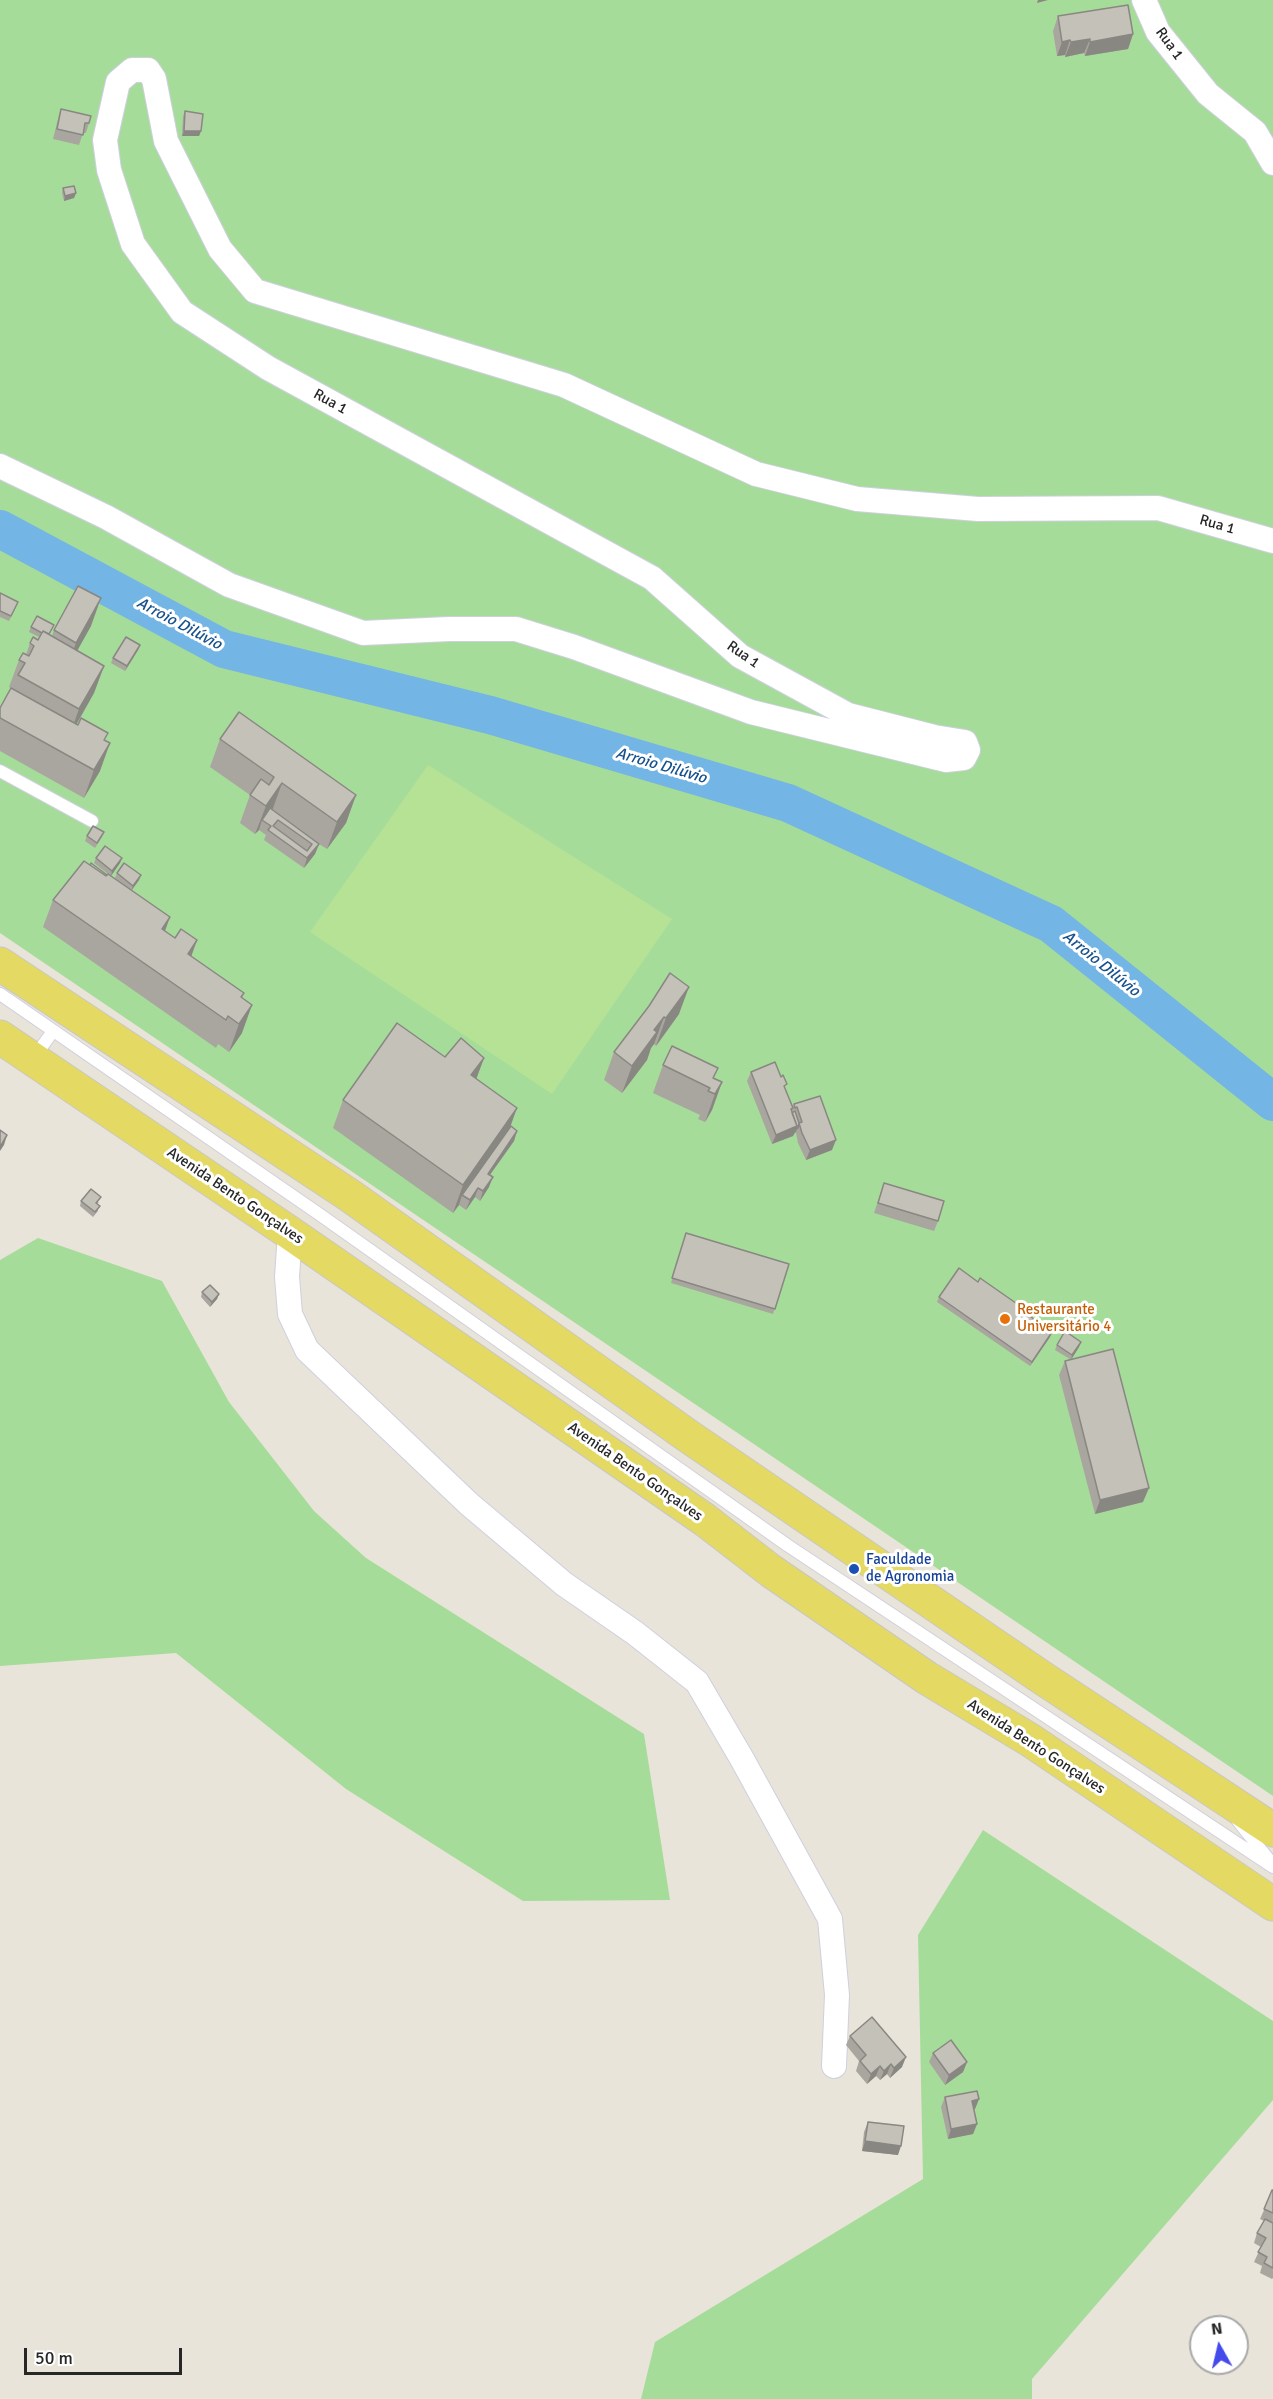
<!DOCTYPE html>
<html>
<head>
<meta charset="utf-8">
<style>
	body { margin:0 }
	#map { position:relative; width:1273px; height:2399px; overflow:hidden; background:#e9e4d9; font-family:Signika,sans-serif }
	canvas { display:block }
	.north { position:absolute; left:1189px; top:2315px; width:60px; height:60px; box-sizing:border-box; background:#fff; border:2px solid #a9a9a9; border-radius:50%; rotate:352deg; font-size:16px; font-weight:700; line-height:24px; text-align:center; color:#272727 }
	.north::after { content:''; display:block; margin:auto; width:21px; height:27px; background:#454aea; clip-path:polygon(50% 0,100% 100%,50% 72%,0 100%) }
	.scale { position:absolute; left:24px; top:2348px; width:158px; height:27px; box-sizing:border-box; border:3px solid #272727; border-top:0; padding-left:8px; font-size:18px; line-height:21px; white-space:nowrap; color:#272727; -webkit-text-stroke:4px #fff; paint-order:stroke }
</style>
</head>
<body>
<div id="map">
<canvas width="1273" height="2399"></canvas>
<div class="north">N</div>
<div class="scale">50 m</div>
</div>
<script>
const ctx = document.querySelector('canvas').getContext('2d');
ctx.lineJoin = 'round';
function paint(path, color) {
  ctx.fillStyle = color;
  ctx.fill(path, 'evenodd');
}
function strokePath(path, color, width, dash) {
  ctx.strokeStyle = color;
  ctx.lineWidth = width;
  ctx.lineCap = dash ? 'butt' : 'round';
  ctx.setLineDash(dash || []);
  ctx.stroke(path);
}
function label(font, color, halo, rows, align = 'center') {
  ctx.font = font + ' Signika,sans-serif';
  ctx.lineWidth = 6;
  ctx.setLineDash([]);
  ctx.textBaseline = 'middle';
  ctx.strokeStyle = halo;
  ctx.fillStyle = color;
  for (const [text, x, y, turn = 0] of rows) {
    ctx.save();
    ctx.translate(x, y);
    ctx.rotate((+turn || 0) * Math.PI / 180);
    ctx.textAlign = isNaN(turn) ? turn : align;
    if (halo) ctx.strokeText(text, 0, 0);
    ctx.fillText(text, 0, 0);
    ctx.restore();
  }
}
paint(new Path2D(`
	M0 0H1273V1796L0 933Z
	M38 1238 162 1281 229 1402 314 1511 366 1558 644 1734 670 1900 523 1901 346 1789 176 1653 0 1666V1260Z
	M983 1830 1273 2021V2100L1032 2379V2399H641L655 2342 923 2179 918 1935Z`), '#a6dc99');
paint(new Path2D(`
	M428 765 672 919 552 1094 310 932Z`), '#b6e296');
strokePath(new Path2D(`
	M0 529 224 649 490 715 788 803 1051 924 1273 1102`), '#73b5e4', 38);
const lane = new Path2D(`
	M0 771 92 821
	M0 994 319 1214 787 1545 1273 1867
	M33 1059 53 1031
	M1238 1821 1270 1861`);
const street = new Path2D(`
	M1144 0 1158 32 1208 94 1255 132 1273 163
	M0 466 106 517 229 585 363 633 449 629H516L574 647 751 712 946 760 964 758 968 750 965 742 934 737 848 715 740 656 652 578 268 368 182 312 133 244 109 170 105 140 118 82 132 70H148L154 79 166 141 220 249 255 291 564 385 756 474 857 499 978 509 1158 508 1273 541
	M290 1233 287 1277 290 1314 307 1350 469 1504 564 1584 635 1633 697 1682 742 1759 830 1919 837 1995 834 2066`);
const primary = new Path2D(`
	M0 964 349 1195 688 1436 1041 1677 1273 1830
	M0 1037 290 1233 705 1520 771 1571 927 1678 1030 1740 1273 1904`);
strokePath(lane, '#cfcfdf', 14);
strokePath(street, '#cfcfdf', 26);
strokePath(primary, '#c7c7c7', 35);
strokePath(lane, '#fff', 12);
strokePath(street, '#fff', 24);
strokePath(primary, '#e4da63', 33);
paint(new Path2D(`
	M1058 16 1133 34 1128 49 1085 56 1084 53 1065 57V55L1057 56 1053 31Z
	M61 109 89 123 86 133H83L79 145 53 139 58 119Z
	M185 111 201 131 199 136H182L183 116Z
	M63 188 76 193 74 198 64 201 62 193Z
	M0 593 16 607 9 621 0 617Z
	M54 625 49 634 52 636 54 630 91 626 77 650 104 666 94 693 77 724 105 740 100 771 84 798 0 751V708L11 688 9 687 19 660 26 655 30 643 38 640 39 637 29 632 31 627Z
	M140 645 138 650 125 671 111 663 113 658Z
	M220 739 356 795 346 823 327 849 319 844 315 854 304 868 264 840 266 835 259 830 255 834 240 823 250 795 210 767Z
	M87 836 102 837 95 848 85 841Z
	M96 858H122L120 863 111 876 115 878 117 873 141 875 139 880 132 890 165 931 175 938 197 940 191 957 244 993 242 998V1033L229 1052 218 1044 216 1048 43 927 53 900 90 865 107 875 108 874 94 863Z
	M649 1006 679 1014 656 1046 654 1044 651 1048 647 1060 622 1093 604 1080 614 1052Z
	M445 1057 484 1058 476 1079 511 1126 517 1131 514 1141 490 1175 489 1187 480 1201 475 1197 466 1210 459 1205 453 1213 333 1128 343 1100Z
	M663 1065 718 1068 714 1078 722 1082 712 1110 705 1122 698 1119 700 1115 653 1093Z
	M751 1072 785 1089 793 1107 794 1104 820 1096 832 1150 806 1160 798 1143 796 1133H794L793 1136 772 1144 747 1081Z
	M884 1183 938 1221 934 1231 874 1213Z
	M81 1201 99 1202 97 1204 98 1211 93 1217 80 1206Z
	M686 1233 789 1264 773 1314 671 1283Z
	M978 1282 1033 1315 1032 1318 1050 1337 1030 1366 937 1302 939 1297Z
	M202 1292 219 1294 217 1299 210 1307 201 1297Z
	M1057 1345 1079 1347 1071 1359 1143 1502 1095 1514 1059 1375 1065 1361 1070 1359 1055 1350Z
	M850 2036 902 2067 890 2078 887 2074 880 2080 876 2076 867 2084 856 2071 859 2061 846 2045Z
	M933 2053 967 2062 963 2072 945 2085 929 2062Z
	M945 2097 979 2099 975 2109H974L977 2124 973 2134 948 2139 941 2107Z
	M868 2122 898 2155 862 2151 864 2132Z
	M1273 2190V2278L1272 2279 1260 2273 1262 2266 1254 2262 1261 2247 1254 2243 1257 2233 1264 2221 1260 2219Z`), '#a9a69f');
paint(new Path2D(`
	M1038 0H1048L1037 3Z
	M1133 34 1128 49 1085 56 1090 42Z
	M1090 39 1084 53 1065 57 1071 42Z
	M1070 40 1065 55 1057 56 1062 42Z
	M184 131H201L199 136H182Z
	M76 193 74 198 64 201 65 196Z
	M101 598 91 626 66 671 76 643Z
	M140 645 138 650 125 671 127 666Z
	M104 666 94 693 69 737 79 709Z
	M110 743 100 771 84 798 94 770Z
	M282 783 272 811 262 820 259 830 255 834 266 806Z
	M356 795 346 823 327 849 337 822Z
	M319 844 315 854 304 868 307 858Z
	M122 858 120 863 111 876 112 871Z
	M141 875 139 880 131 891 133 886Z
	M170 917 160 945 162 929Z
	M197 940 187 968 188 954Z
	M689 987 679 1014 656 1046 666 1018Z
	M252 1005 242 1033 229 1052 239 1024Z
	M664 1017 654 1044 651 1048 647 1060 622 1093 632 1066 654 1030Z
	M484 1058 474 1085 471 1075Z
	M722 1082 712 1110 705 1122 715 1094Z
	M517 1108 507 1136 462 1195 459 1205 453 1213 463 1185Z
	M797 1126 798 1128 793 1136 772 1144 776 1135Z
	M517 1131 514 1141 484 1183 488 1174Z
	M7 1135 4 1145 0 1151V1147Z
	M836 1140 832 1150 806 1160 810 1150Z
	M493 1177 489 1187 480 1201 483 1191Z
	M478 1188 475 1197 466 1210 470 1200Z
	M219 1294 217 1299 210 1307 212 1302Z
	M1052 1332 1050 1337 1030 1366 1032 1362Z
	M1081 1342 1079 1347 1071 1360 1072 1355Z
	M1149 1488 1143 1502 1095 1514 1100 1500Z
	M906 2057 902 2067 890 2078 894 2068Z
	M967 2062 963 2072 945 2085 949 2075Z
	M891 2064 887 2074 880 2080 884 2071Z
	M880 2066 876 2076 867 2084 871 2074Z
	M979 2099 975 2109 969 2110 972 2101Z
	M977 2124 973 2134 948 2139 951 2129Z
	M865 2141 901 2146 898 2155 862 2151Z`), '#898782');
const building = new Path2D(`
	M1128 5 1133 34 1090 42V39L1071 42 1070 40 1062 42 1058 16Z
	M61 109 91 116 89 123H85L83 135 57 129Z
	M185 111 203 114 201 131H184Z
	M74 186 76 193 65 196 63 188Z
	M78 586 101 598 76 643 54 630Z
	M0 593 18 602 11 616 0 611Z
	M37 616 54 625 49 634 43 631 42 633 31 627Z
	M43 631 104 666 79 709 18 675 25 663 19 660 23 653 29 656 34 646 30 643 33 637 38 640Z
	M126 637 140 645 127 666 113 658Z
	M11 688 78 725 81 718 108 733 104 740 110 743 94 770 0 718V708Z
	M239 712 356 795 337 822 282 783 266 806 250 795 261 779 269 785 274 777 220 739Z
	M270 808 319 844 307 858 268 830 271 826 262 820ZM278 820 312 844 307 851 273 826Z
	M93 826 104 832 97 843 87 836Z
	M105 846 122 858 112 871 96 858Z
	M84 861 106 876 108 874 170 917 162 929 175 938 181 929 197 940 188 954 244 993 241 997 252 1005 239 1024 228 1016 226 1020 53 900Z
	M91 863 107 875 106 876 90 865Z
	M124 863 141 875 133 886 117 873Z
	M670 973 689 987 666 1018 664 1017 654 1030 657 1032 632 1066 614 1052 649 1006Z
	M397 1023 445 1057 461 1038 484 1058 471 1075 517 1108 463 1185 343 1100Z
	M672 1046 718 1068 713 1078 722 1082 715 1094 708 1091 710 1088 663 1065Z
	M775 1062 781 1077 783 1075 787 1084 784 1086 793 1108 791 1109 797 1126 776 1135 751 1072Z
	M820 1096 836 1140 810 1150 802 1133 799 1123 802 1122 797 1107 795 1108 794 1104Z
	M795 1111 799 1123 798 1128H796L797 1126 792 1113Z
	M511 1126 517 1131 488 1174 493 1177 483 1191 478 1188 470 1200 462 1195Z
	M0 1130 7 1135 0 1147Z
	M884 1183 944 1201 938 1221 878 1203Z
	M91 1189 101 1197 96 1203 100 1206 95 1212 81 1201Z
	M686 1233 789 1264 775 1309 672 1278Z
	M959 1268 978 1282 980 1278 1033 1315 1031 1317 1052 1332 1032 1362 939 1297Z
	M210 1285 219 1294 212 1302 202 1292Z
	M1065 1331 1081 1342 1072 1355 1057 1345Z
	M1113 1349 1149 1488 1100 1500 1065 1361Z
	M872 2017 906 2057 894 2068 891 2064 884 2071 880 2066 871 2074 860 2061 866 2055 850 2036Z
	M951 2040 967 2062 949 2075 933 2053Z
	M977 2091 979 2099 972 2101 977 2124 951 2129 945 2097Z
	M868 2122 904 2126 901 2146 865 2141Z
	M1272 2190H1273V2213L1264 2209Z
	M1265 2219 1273 2223V2268L1264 2263 1267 2257 1258 2252 1266 2238 1257 2233Z`);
paint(building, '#c4c1b9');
strokePath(building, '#898782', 1.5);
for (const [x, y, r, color] of [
	[1005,1319,6,"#e8710a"],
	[854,1569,6,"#1a4fb4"]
]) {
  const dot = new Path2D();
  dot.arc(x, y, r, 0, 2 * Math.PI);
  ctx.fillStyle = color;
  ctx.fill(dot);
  strokePath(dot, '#fff', 2);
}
label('15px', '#272727', '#fff', [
	["Rua 1",1169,44,54],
	["Rua 1",330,402,29],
	["Rua 1",1217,525,16],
	["Rua 1",743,655,35],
	["Avenida Bento Gonçalves",235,1196,34],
	["Avenida Bento Gonçalves",635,1472,35],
	["Avenida Bento Gonçalves",1036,1747,33]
]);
label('15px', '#c56008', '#fff', [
	["Restaurante",1017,1310],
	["Universitário 4",1017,1327]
], 'left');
label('15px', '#164399', '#fff', [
	["Faculdade",866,1560],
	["de Agronomia",866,1577]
], 'left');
label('italic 16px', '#17518b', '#fff', [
	["Arroio Dilúvio",179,624,28],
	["Arroio Dilúvio",661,766,16],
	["Arroio Dilúvio",1101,964,39]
]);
</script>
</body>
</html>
